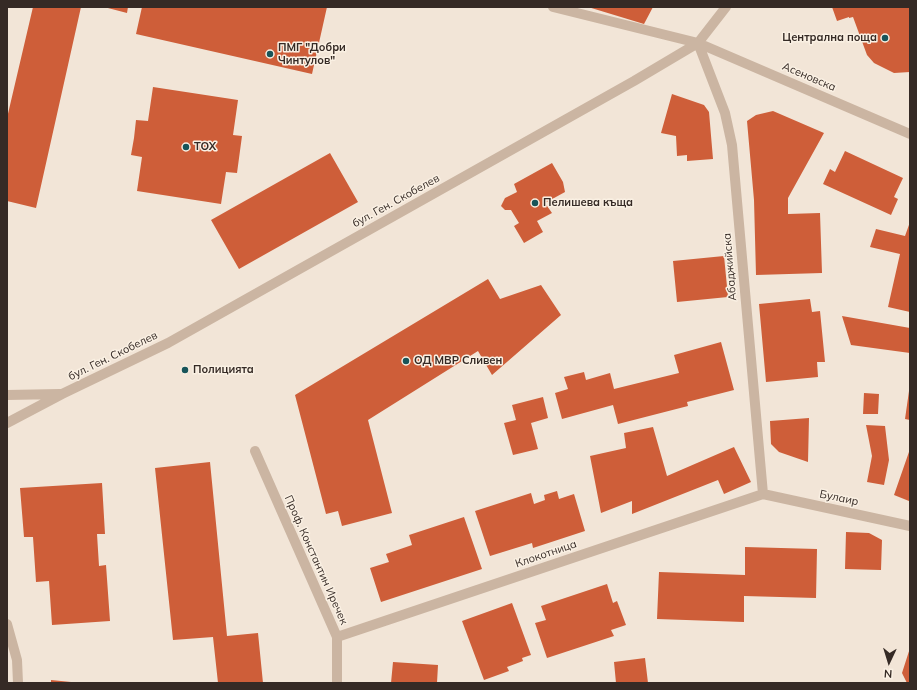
<!DOCTYPE html>
<html>
<head>
<meta charset="utf-8">
<style>
	body { margin:0 }
	#map { position:relative; width:917px; height:690px; overflow:hidden; background:#f2e5d7; font-family:Mulish,sans-serif }
	canvas { display:block }
	.frame { position:absolute; inset:0; border:8px solid #352a25; pointer-events:none }
	.north { position:absolute; left:869px; top:642px; width:40px; height:40px; -webkit-text-stroke:3px #faf0e3; paint-order:stroke; rotate:184deg; font-size:11px; font-weight:700; line-height:16px; text-align:center; color:#352a25 }
	.north::after { content:''; display:block; margin:auto; width:14px; height:18px; background:#352a25; clip-path:polygon(50% 0,100% 100%,50% 72%,0 100%) }
</style>
</head>
<body>
<div id="map">
<canvas width="917" height="690"></canvas>
<div class="frame"></div>
<div class="north">N</div>
</div>
<script>
const ctx = document.querySelector('canvas').getContext('2d');
ctx.lineJoin = 'round';
function paint(path, color) {
  ctx.fillStyle = color;
  ctx.fill(path, 'evenodd');
}
function strokePath(path, color, width, dash) {
  ctx.strokeStyle = color;
  ctx.lineWidth = width;
  ctx.lineCap = dash ? 'butt' : 'round';
  ctx.setLineDash(dash || []);
  ctx.stroke(path);
}
function label(font, color, halo, rows, align = 'center') {
  ctx.font = font + ' Mulish,sans-serif';
  ctx.lineWidth = 3;
  ctx.setLineDash([]);
  ctx.textBaseline = 'middle';
  ctx.strokeStyle = halo;
  ctx.fillStyle = color;
  for (const [text, x, y, turn = 0] of rows) {
    ctx.save();
    ctx.translate(x, y);
    ctx.rotate((+turn || 0) * Math.PI / 180);
    ctx.textAlign = isNaN(turn) ? turn : align;
    if (halo) ctx.strokeText(text, 0, 0);
    ctx.fillText(text, 0, 0);
    ctx.restore();
  }
}
paint(new Path2D(`
	M33 7H81L36 208 7 201V118Z
	M104 7H128L127 13Z
	M142 7H327L312 74 136 34Z
	M588 7H653L644 24Z
	M832 7H910V72L894 73 874 63 867 55 853 17 849 18V17L837 21Z
	M153 87 238 100 233 135 242 136 237 173 226 172 221 204 137 191 142 157 131 155 134 138 136 120 148 121Z
	M672 94 704 105 709 112 713 159 687 161V155L677 156 676 136 661 133Z
	M773 111 824 133 788 198V214L820 213 822 273 756 275 754 200 747 121 756 115Z
	M845 151 903 178 894 197 898 199 891 215 823 184 830 169 835 172Z
	M330 153 358 202 239 269 211 220Z
	M552 163 563 182 565 192 545 203 552 213 537 221 543 232 524 243 514 226 519 223 511 210H505L501 206 505 198 517 192 514 184Z
	M910 222V312L888 307 900 254 870 247 876 229 905 236Z
	M724 256 728 297 677 302 673 261Z
	M488 279 500 299 541 285 561 315 492 375 478 351 368 420 392 513 342 526 338 511 326 514 295 395Z
	M810 299 812 312 820 311 825 362H817L818 377 766 382 759 304Z
	M842 316 910 328V353L851 345Z
	M721 342 734 390 687 402 688 406 618 424 613 405 562 419 555 393 568 389 564 377 584 372 586 380 610 373 614 389 679 373 674 355Z
	M909 391H910V420L905 419Z
	M864 393 879 394 878 414H863Z
	M543 397 548 418 531 423 538 449 513 455 504 423 516 420 512 405Z
	M809 418 808 462 779 452 771 444 770 421Z
	M866 425 885 426 889 460 884 485 867 482 872 456Z
	M653 427 667 476 734 447 751 482 724 494 718 480 632 514V501L601 513 590 456 626 448 624 433Z
	M910 449V497L909 501 894 495Z
	M210 462 227 636 258 633 263 683H218L213 637 173 640 155 468Z
	M102 483 105 534H97L99 566 106 565 110 621 52 625 49 581 36 582 33 537H24L20 488Z
	M557 491 559 499 574 494 585 531 533 548 532 543 490 556 475 511 531 493 534 504 545 500 544 495Z
	M464 517 482 569 381 602 370 568 389 562 386 554 412 545 409 535Z
	M846 532 869 533 882 540 881 570 845 569Z
	M745 547 817 549 816 598 744 596V622L657 619 659 572 745 575Z
	M607 584 613 603 617 601 626 625 611 630 614 636 547 658 535 623 546 620 541 606Z
	M512 603 531 655 522 658 523 661 507 667 509 671 484 680 462 621Z
	M910 648V683H907L902 673Z
	M645 658 648 683H616L614 662Z
	M393 662 438 665 437 683H391Z
	M51 680 71 682V683H51Z`), '#ce5e39');
strokePath(new Path2D(`
	M553 7 698 43 910 134
	M698 43 725 113 732 145 763 494
	M7 395 60 394
	M7 423 62 394 168 343 634 81 698 43 726 7
	M255 451 337 637V683
	M763 494 910 526
	M7 624 17 660 18 683
	M337 637 763 494`), '#cbb5a2', 10);
for (const [x, y, r, color] of [
	[885,38,4,"#185459"],
	[270,54,4,"#185459"],
	[186,147,4,"#185459"],
	[535,203,4,"#185459"],
	[406,361,4,"#185459"],
	[185,370,4,"#185459"]
]) {
  const dot = new Path2D();
  dot.arc(x, y, r, 0, 2 * Math.PI);
  ctx.fillStyle = color;
  ctx.fill(dot);
  strokePath(dot, '#faf0e3', 1.5);
}
label('bold 11px', '#352a25', '#faf0e3', [
	["Централна поща",877,38,"right"],
	["ПМГ \"Добри",278,48],
	["Чинтулов\"",278,61],
	["ТОХ",194,147],
	["Пелишева къща",543,203],
	["ОД МВР Сливен",414,361],
	["Полицията",193,370]
], 'left');
label('11px', '#352a25', '#faf0e3', [
	["Асеновска",809,77,23],
	["бул. Ген. Скобелев",396,201,-29],
	["Абаджийска",730,267,-95],
	["бул. Ген. Скобелев",113,356,-26],
	["Булаир",839,498,12],
	["Клокотница",546,554,-19],
	["Проф. Константин Иречек",316,560,66]
]);
</script>
</body>
</html>
